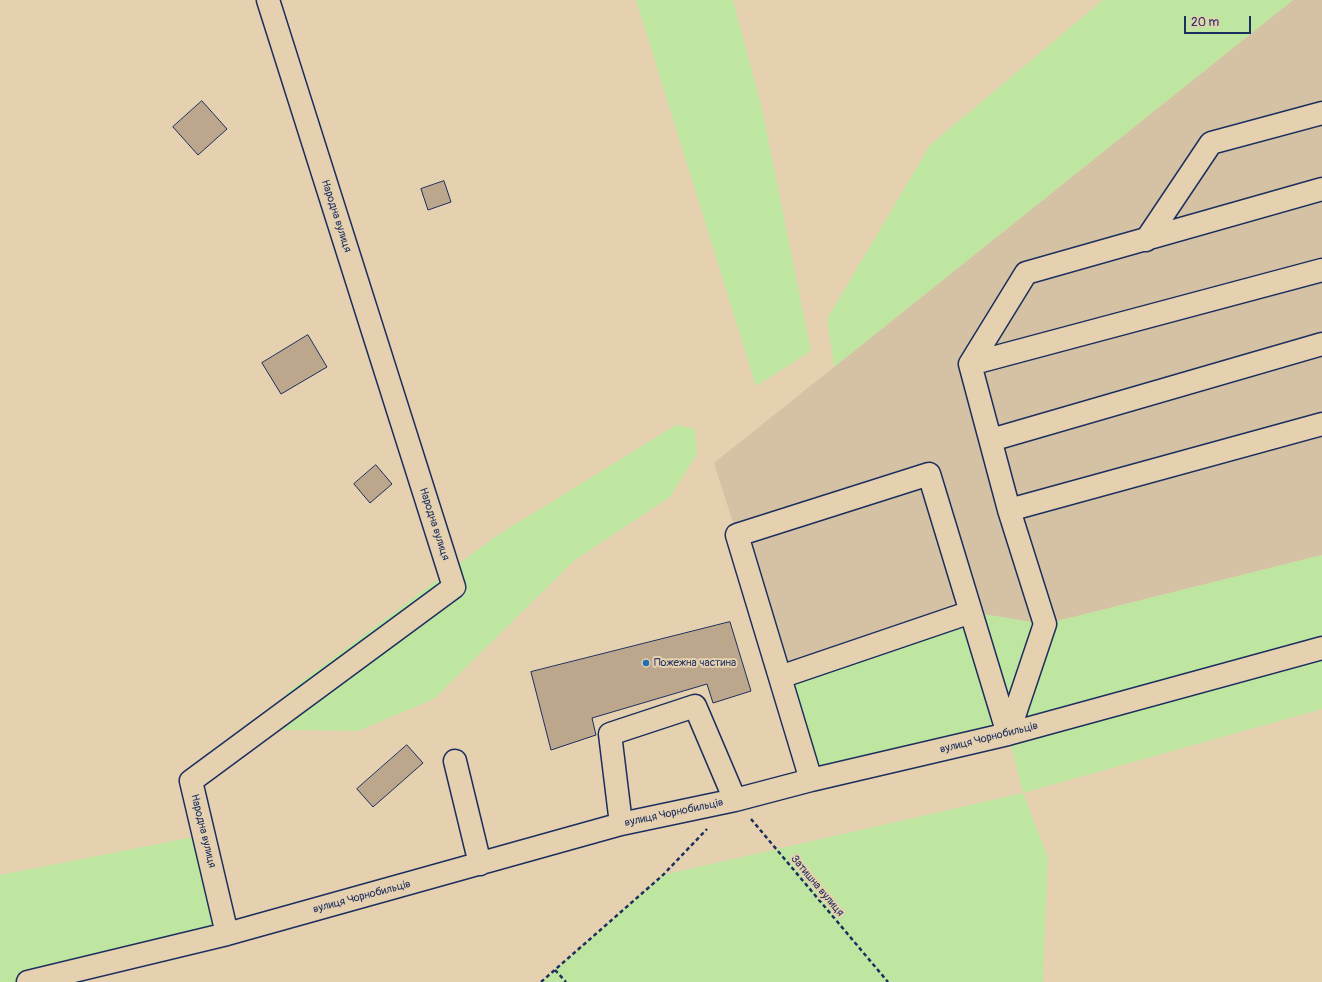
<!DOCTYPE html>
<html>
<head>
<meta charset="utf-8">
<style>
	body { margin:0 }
	#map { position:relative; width:1322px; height:982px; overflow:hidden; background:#e5d0af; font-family:Pangolin,sans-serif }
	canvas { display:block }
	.scale { position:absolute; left:1184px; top:16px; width:67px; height:18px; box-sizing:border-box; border:2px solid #1b2f5e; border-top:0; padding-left:5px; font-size:12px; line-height:14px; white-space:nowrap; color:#1b2f5e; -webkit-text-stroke:3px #e5d0af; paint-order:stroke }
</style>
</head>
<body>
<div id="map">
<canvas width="1322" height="982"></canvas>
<div class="scale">20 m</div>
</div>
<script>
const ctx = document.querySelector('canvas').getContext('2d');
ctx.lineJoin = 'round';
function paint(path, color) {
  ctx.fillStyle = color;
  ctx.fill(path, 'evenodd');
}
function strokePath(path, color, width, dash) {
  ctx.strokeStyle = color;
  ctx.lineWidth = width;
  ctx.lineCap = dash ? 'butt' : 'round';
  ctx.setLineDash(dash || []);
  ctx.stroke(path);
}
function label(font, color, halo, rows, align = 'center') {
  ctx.font = font + ' Pangolin,sans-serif';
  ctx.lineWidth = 4;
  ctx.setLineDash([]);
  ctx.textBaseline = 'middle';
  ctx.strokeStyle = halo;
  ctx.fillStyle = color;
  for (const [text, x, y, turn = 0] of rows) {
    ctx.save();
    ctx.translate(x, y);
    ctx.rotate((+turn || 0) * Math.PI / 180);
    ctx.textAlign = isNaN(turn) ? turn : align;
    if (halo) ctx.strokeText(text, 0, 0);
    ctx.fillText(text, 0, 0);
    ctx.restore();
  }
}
paint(new Path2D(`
	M1293 0H1322V555L1045 624 780 677 737 535 714 463Z`), '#d5c1a3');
paint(new Path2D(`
	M636 0H733L762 109 811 351 756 386Z
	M1103 0H1293L834 367 827 319 930 145Z
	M676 425 695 429 697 454 670 497 575 560 434 699 358 731 283 730 273 707 289 691 496 536Z
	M1322 555V641L811 780 780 677 971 612 1045 624Z
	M1322 648V709L1023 793 1048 857 1043 982H541L663 875 1023 793 1008 734Z
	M204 835 227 934 50 982H0V875Z`), '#bfe6a1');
const building = new Path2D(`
	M202 101 227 129 198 155 173 127Z
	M444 181 451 202 428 210 421 189Z
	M308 335 327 367 281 394 262 363Z
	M376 465 392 484 370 503 354 484Z
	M730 622 751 691 713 703 707 684 592 718 596 735 551 750 531 672Z
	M407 745 423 763 373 807 357 789Z`);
paint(building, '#bda78c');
strokePath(building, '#1b2f5e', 1);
const minor = new Path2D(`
	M1146 240 1211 143 1322 113
	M970 364 1322 270
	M991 440 1322 344
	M1009 510 1322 424
	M780 677 971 612
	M1008 734 1045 624 1009 510 970 364 1026 273 1322 189
	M455 761 480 864
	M811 780 737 535 929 474 1008 734
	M621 824 610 734 695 706 735 800
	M227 934 191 781 454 587 268 0
	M28 982 227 934 621 824 735 800 811 780 1008 734 1322 648`);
strokePath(minor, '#1b2f5e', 25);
strokePath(new Path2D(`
	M751 819 888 982
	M555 970 566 982
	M541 982 663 875 707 829`), '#1b2f5e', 2.5, [4, 3]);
strokePath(minor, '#e5d0af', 22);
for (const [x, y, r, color] of [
	[646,663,4,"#1f6fb2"]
]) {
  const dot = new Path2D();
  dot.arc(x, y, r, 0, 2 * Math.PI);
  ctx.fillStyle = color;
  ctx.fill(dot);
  strokePath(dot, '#e5d0af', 1.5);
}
label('11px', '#1b2f5e', '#e5d0af', [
	["Народна вулиця",336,216,72],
	["Народна вулиця",434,524,72],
	["вулиця Чорнобильців",989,738,-14],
	["вулиця Чорнобильців",674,813,-12],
	["Народна вулиця",203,831,76],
	["Затишна вулиця",817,886,50],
	["вулиця Чорнобильців",362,897,-15]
]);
label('11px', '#1b2f5e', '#e5d0af', [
	["Пожежна частина",654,663]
], 'left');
</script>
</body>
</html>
